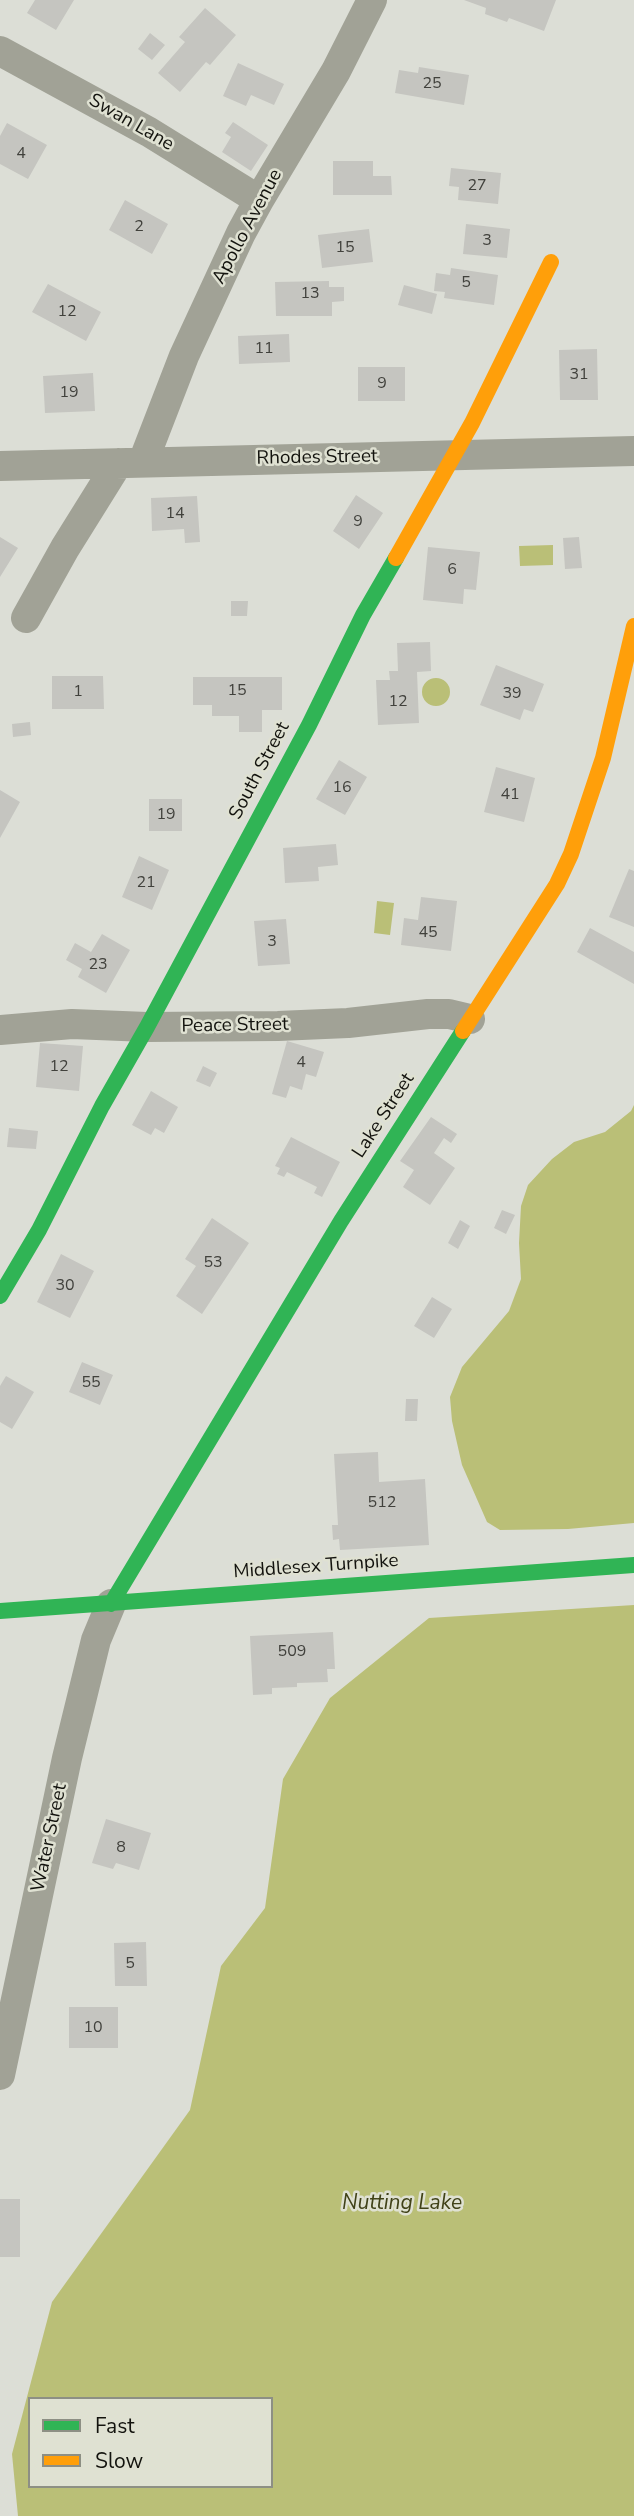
<!DOCTYPE html>
<html>
<head>
<meta charset="utf-8">
<style>
	body { margin:0 }
	#map { position:relative; width:634px; height:2516px; overflow:hidden; background:#dcded6; font-family:"Nunito Sans",sans-serif }
	canvas { display:block }
	.legend { position:absolute; left:28px; top:2397px; width:245px; height:91px; box-sizing:border-box; background:#dfe1d2; border:2px solid #8d8f84; margin:0; padding:9px 12px; list-style:none; font-size:21px; color:#13130e }
	.legend li { display:flex; align-items:center; gap:14px; height:35px }
	.legend b { width:35px; border:2px solid #8d8f84 }
</style>
</head>
<body>
<div id="map">
<canvas width="634" height="2516"></canvas>
<ul class="legend">
<li><b style="height:9px;background:#30b455"></b>Fast</li>
<li><b style="height:9px;background:#ff9f0a"></b>Slow</li>
</ul>
</div>
<script>
const ctx = document.querySelector('canvas').getContext('2d');
ctx.lineJoin = 'round';
function paint(path, color) {
  ctx.fillStyle = color;
  ctx.fill(path, 'evenodd');
}
function strokePath(path, color, width, dash) {
  ctx.strokeStyle = color;
  ctx.lineWidth = width;
  ctx.lineCap = dash ? 'butt' : 'round';
  ctx.setLineDash(dash || []);
  ctx.stroke(path);
}
function label(font, color, halo, rows, align = 'center') {
  ctx.font = font + ' "Nunito Sans",sans-serif';
  ctx.lineWidth = 5;
  ctx.setLineDash([]);
  ctx.textBaseline = 'middle';
  ctx.strokeStyle = halo;
  ctx.fillStyle = color;
  for (const [text, x, y, turn = 0] of rows) {
    ctx.save();
    ctx.translate(x, y);
    ctx.rotate((+turn || 0) * Math.PI / 180);
    ctx.textAlign = isNaN(turn) ? turn : align;
    if (halo) ctx.strokeText(text, 0, 0);
    ctx.fillText(text, 0, 0);
    ctx.restore();
  }
}
paint(new Path2D(`
	M553 545V565L520 566 519 546Z
	M422 692a14 14 0 1 1 28 0a14 14 0 1 1-28 0Z
	M377 901 394 903 390 935 374 933Z
	M634 1105V1523L568 1529 500 1530 487 1522 462 1465 452 1421 450 1397 462 1367 509 1311 521 1279 519 1243 521 1206 528 1185 552 1159 574 1142 605 1132 631 1111Z
	M634 1605V2516H18L12 2454 52 2302 190 2110 221 1966 265 1908 283 1779 330 1698 429 1618ZM30 2399H271V2486H30Z`), '#babf77');
paint(new Path2D(`
	M35 0H74L56 30 27 13Z
	M464 0H556L544 31 509 18 507 22 485 14 486 8Z
	M205 8 236 35 210 65 206 62 180 92 158 73 185 42 179 37Z
	M150 33 165 45 152 60 138 49Z
	M238 63 284 84 274 105 251 95 246 106 223 96Z
	M419 67 469 75 464 105 395 93 399 70 418 73Z
	M233 122 268 145 251 171 222 152 231 137 225 133Z
	M7 123 47 145 28 179 0 164V136Z
	M333 161H373V176H391L392 195H333Z
	M451 168 501 173 498 204 458 200 459 187 449 186Z
	M125 200 168 224 152 254 109 230Z
	M466 224 510 229 507 258 463 254Z
	M369 229 373 262 322 268 318 235Z
	M451 268 498 275 494 305 444 298 445 292 434 291 436 273 450 275Z
	M329 281V287H344V301L332 302V316H276L275 282Z
	M48 284 101 312 86 341 32 312Z
	M404 285 437 294 432 314 398 305Z
	M289 334 290 362 239 364 238 336Z
	M597 349 598 400H560L559 350Z
	M358 367H405V401H358Z
	M93 373 95 411 45 413 43 376Z
	M356 495 383 513 359 549 333 531Z
	M197 496 200 542 185 543 184 529 152 531 151 498Z
	M0 537 18 548 0 577Z
	M579 537 582 568 565 569 563 538Z
	M428 547 480 552 476 590 464 589 463 604 423 600Z
	M231 601H248L247 616H231Z
	M430 642 431 671 417 672 419 723 378 725 376 680H390L389 671H398L397 643Z
	M496 665 544 684 533 712 524 709 520 720 480 705Z
	M52 676H103L104 709H52Z
	M193 677H282V710H262V732H239V716H212V705H193Z
	M30 722 31 735 13 737 12 724Z
	M339 760 367 777 345 815 316 799Z
	M496 767 535 778 524 822 484 812Z
	M0 790 20 802 0 838Z
	M149 799H182V831H149Z
	M336 844 338 865 318 867 319 881 285 883 283 848Z
	M139 856 169 870 152 910 122 897Z
	M629 869 634 871V927L609 917Z
	M421 897 457 901 451 951 401 945 404 918 418 920Z
	M286 919 290 964 258 966 254 921Z
	M590 928 634 952V984L577 952Z
	M102 934 130 950 106 993 78 977 82 969 66 960 75 943 91 952Z
	M287 1041 324 1052 316 1077 306 1074 302 1090 290 1086 286 1098 272 1094Z
	M40 1043 83 1046 79 1091 36 1087Z
	M203 1066 217 1073 210 1087 196 1081Z
	M151 1091 178 1107 164 1133 155 1128 151 1135 132 1125Z
	M431 1117 457 1134 451 1143 444 1138 434 1153 455 1168 430 1205 403 1187 414 1170 400 1161Z
	M9 1128 38 1131 36 1149 7 1147Z
	M291 1137 340 1162 322 1197 314 1193 317 1187 287 1172 284 1177 277 1174 280 1168 275 1166Z
	M502 1210 515 1215 506 1234 494 1228Z
	M212 1218 249 1243 202 1314 176 1296 196 1266 185 1259Z
	M460 1220 470 1226 458 1249 448 1243Z
	M61 1254 94 1271 70 1318 37 1302Z
	M432 1297 452 1309 434 1338 414 1326Z
	M82 1362 113 1375 100 1405 69 1392Z
	M6 1376 34 1392 12 1429 0 1422V1386Z
	M406 1399H418L417 1421H405Z
	M378 1452 379 1482 425 1479 429 1545 340 1550 339 1539 333 1540 332 1525H338L334 1454Z
	M333 1632 335 1669H327L328 1682 297 1683V1687L272 1688V1694L253 1695 250 1636Z
	M106 1819 151 1833 139 1870 116 1863 113 1869 92 1863Z
	M146 1942 147 1986H115L114 1943Z
	M69 2007H118V2048H69Z
	M0 2199H20V2257H0Z`), '#c5c5c0');
strokePath(new Path2D(`
	M0 51 149 132 259 200
	M143 462 184 356 241 233 259 200 336 71 372 0
	M0 466 634 451
	M26 618 65 548 118 463
	M0 1030 72 1024 147 1027 278 1026 348 1023 428 1014H449L470 1019
	M0 2075 67 1758 96 1640 111 1604`), '#a1a296', 30);
strokePath(new Path2D(`
	M0 1296 39 1230 102 1106 147 1027 309 725 363 615 396 558
	M111 1604 341 1221 463 1031
	M0 1611 634 1565`), '#30b455', 16);
strokePath(new Path2D(`
	M396 558 472 423 551 262
	M463 1031 557 884 571 854 603 758 634 626`), '#ff9f0a', 16);
label('16px', '#41413c', null, [
	["25",432,84],
	["4",21,154],
	["27",477,186],
	["2",139,227],
	["3",487,241],
	["15",345,248],
	["5",466,283],
	["13",310,294],
	["12",67,312],
	["11",264,349],
	["31",579,375],
	["9",382,384],
	["19",69,393],
	["14",175,514],
	["9",358,522],
	["6",452,570],
	["15",237,691],
	["1",78,692],
	["39",512,694],
	["12",398,702],
	["16",342,788],
	["41",510,795],
	["19",166,815],
	["21",146,883],
	["45",428,933],
	["3",272,942],
	["23",98,965],
	["4",301,1063],
	["12",59,1067],
	["53",213,1263],
	["30",65,1286],
	["55",91,1383],
	["512",382,1503],
	["509",292,1652],
	["8",121,1848],
	["5",130,1964],
	["10",93,2028]
]);
label('19px', '#13130e', '#dfe1d2', [
	["Swan Lane",131,123,30],
	["Apollo Avenue",248,227,-62],
	["Rhodes Street",317,458,-1],
	["South Street",260,771,-62],
	["Peace Street",235,1026,-1],
	["Lake Street",384,1116,-57],
	["Middlesex Turnpike",316,1567,-4],
	["Water Street",50,1838,-78]
]);
label('italic 21px', '#404218', '#dfe1d2', [
	["Nutting Lake",402,2204]
]);
</script>
</body>
</html>
